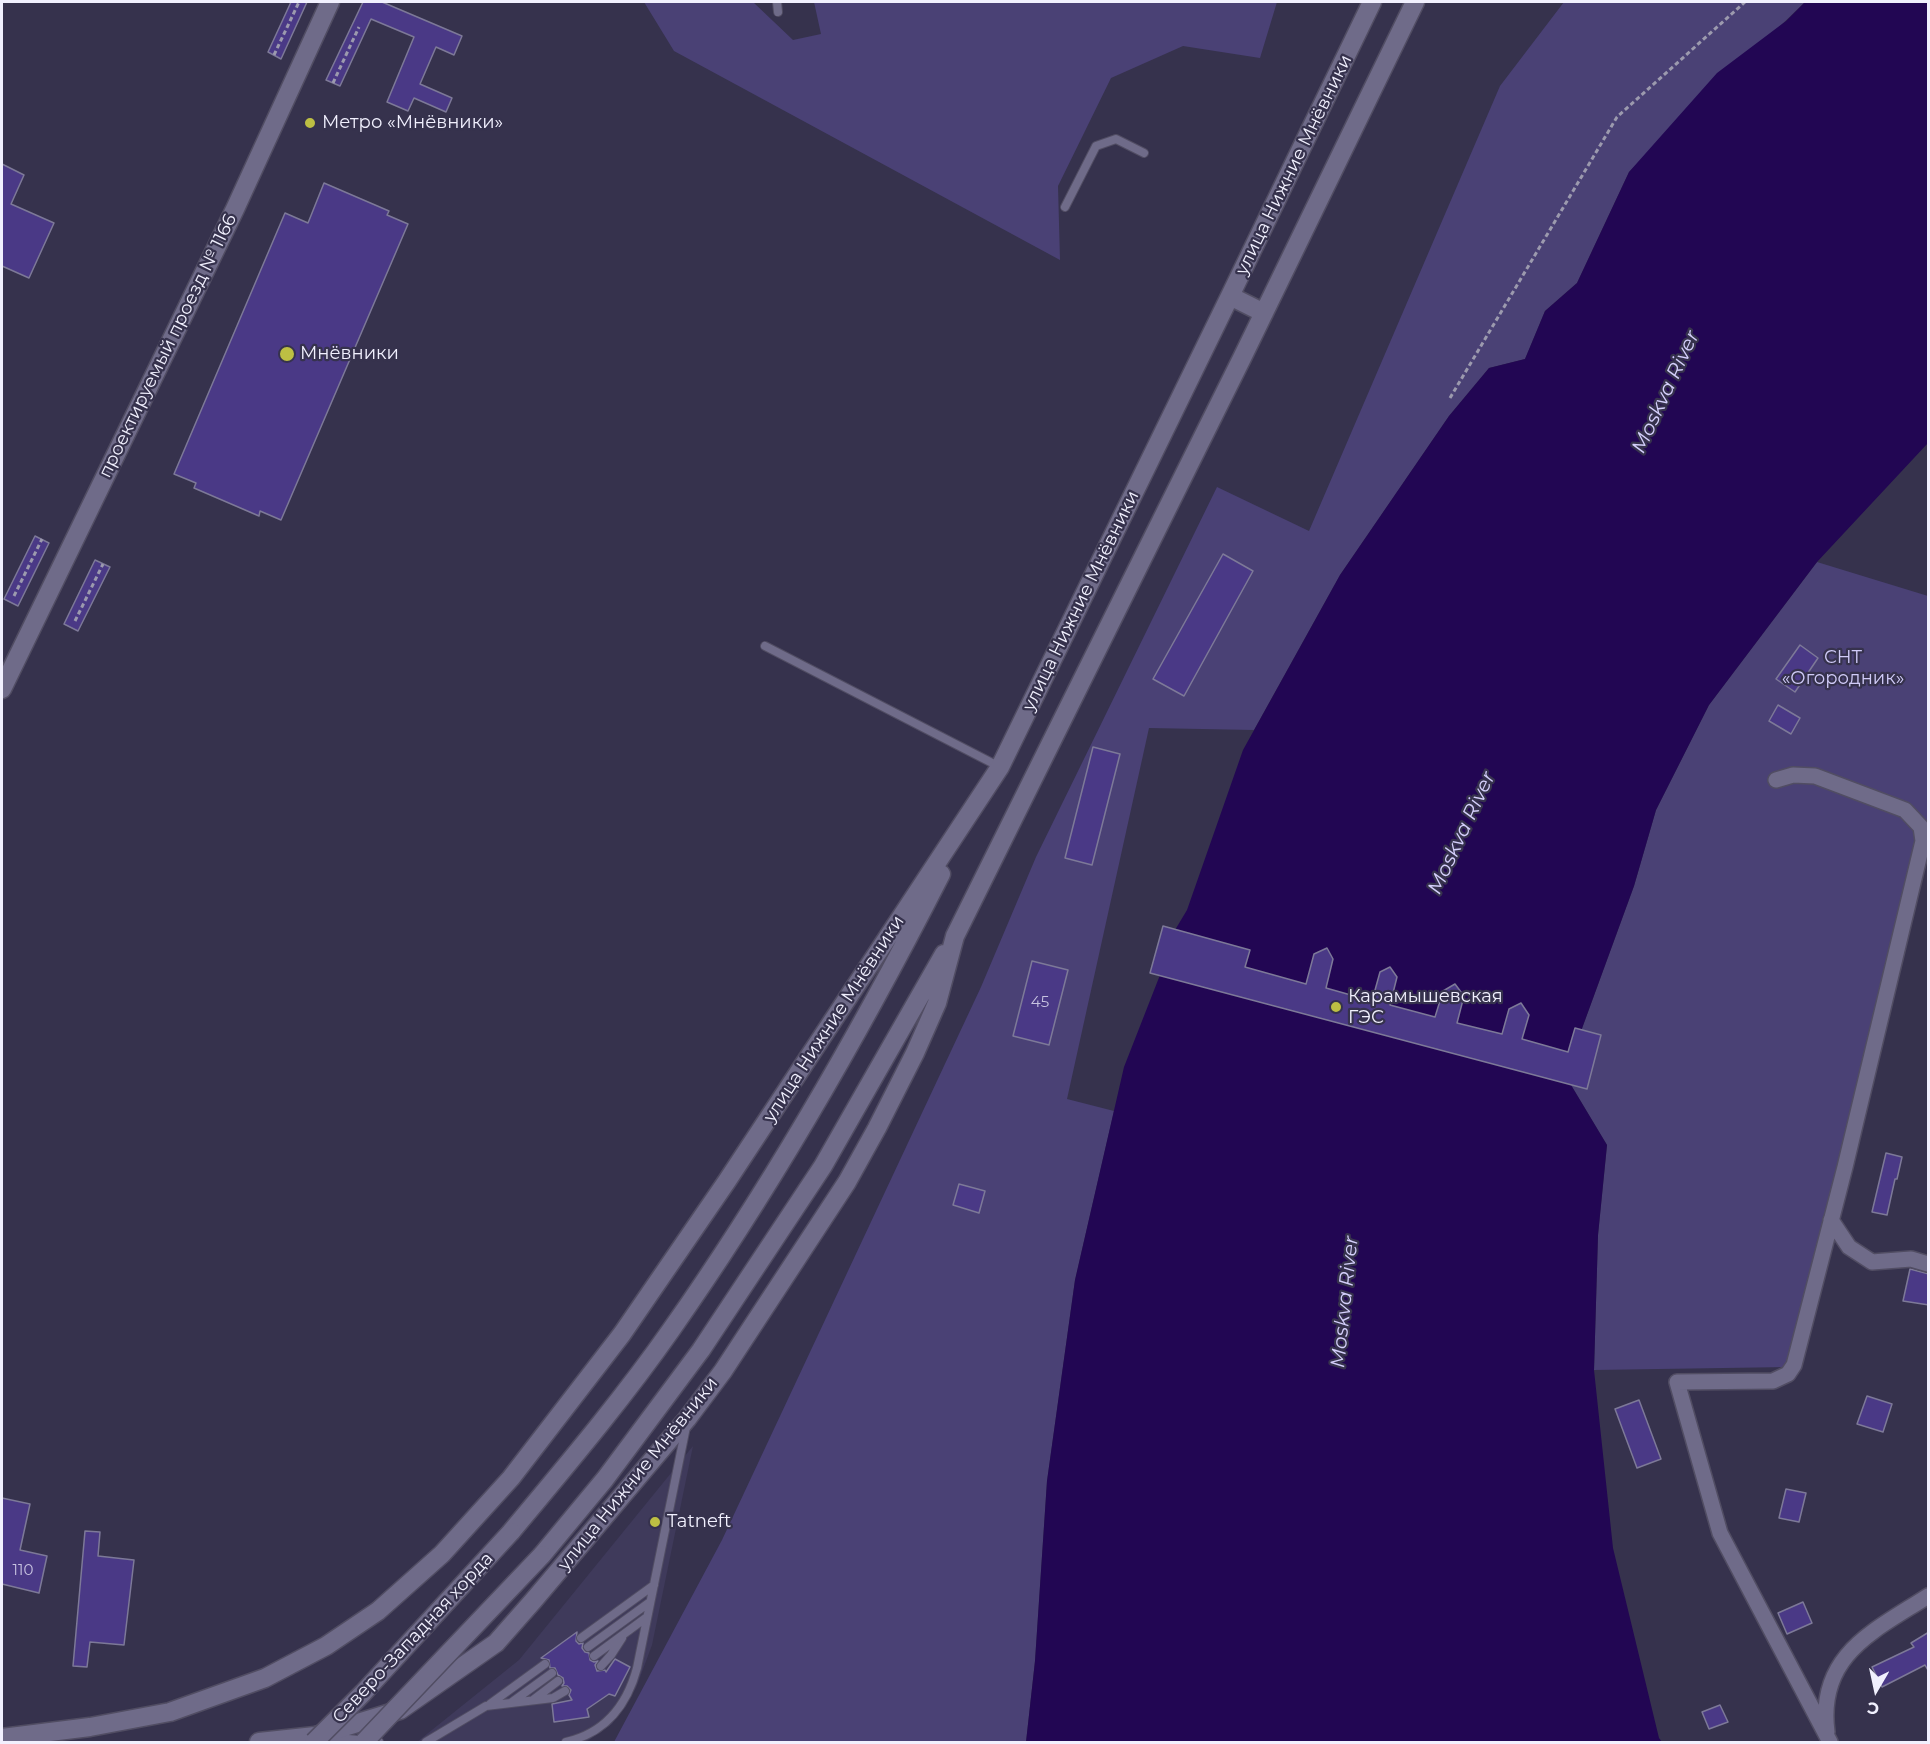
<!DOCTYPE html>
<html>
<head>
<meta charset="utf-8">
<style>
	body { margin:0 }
	#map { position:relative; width:1930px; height:1744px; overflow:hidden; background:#36324d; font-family:Montserrat,sans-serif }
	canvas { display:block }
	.frame { position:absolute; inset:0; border:3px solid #f1f0fe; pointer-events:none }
	.north { position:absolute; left:1846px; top:1660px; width:60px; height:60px; -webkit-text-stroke:4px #36324d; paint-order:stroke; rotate:189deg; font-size:16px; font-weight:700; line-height:24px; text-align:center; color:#f1f0fe }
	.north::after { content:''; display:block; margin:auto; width:21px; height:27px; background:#f1f0fe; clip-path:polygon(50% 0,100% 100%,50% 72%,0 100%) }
</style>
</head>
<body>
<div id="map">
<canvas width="1930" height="1744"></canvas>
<div class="frame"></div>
<div class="north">С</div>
</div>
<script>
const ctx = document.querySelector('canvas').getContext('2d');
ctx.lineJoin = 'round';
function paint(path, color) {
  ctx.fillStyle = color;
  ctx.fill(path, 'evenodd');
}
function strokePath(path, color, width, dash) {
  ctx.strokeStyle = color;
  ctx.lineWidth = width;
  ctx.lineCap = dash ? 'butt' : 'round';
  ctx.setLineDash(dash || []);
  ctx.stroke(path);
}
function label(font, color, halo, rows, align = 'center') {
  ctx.font = font + ' Montserrat,sans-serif';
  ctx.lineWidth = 4.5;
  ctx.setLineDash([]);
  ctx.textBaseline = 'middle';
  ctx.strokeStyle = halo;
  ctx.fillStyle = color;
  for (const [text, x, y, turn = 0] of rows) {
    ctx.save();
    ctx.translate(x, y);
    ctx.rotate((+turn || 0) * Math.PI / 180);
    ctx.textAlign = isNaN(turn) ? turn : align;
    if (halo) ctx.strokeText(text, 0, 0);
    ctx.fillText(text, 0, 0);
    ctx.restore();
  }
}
paint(new Path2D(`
	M693 1446 652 1645 636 1688 612 1724 586 1742H417L519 1660Z`), '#3f3a5b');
paint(new Path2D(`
	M644 2H753L793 40 821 34 814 2H1277L1260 58 1183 46 1111 78 1058 186 1060 260 674 51Z
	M1564 2H1805L1629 172 1577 283 1545 311 1525 359 1489 368 1449 416 1340 575 1254 730 1149 728 1067 1099 1114 1111 1075 1280 1047 1481 1035 1661 1026 1742H614L722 1540 981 987 1036 857 1217 487 1309 531 1500 86Z
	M1817 562 1928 596V841L1789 1367 1594 1370 1598 1235 1607 1145 1565 1075 1634 886 1656 810 1709 705Z`), '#4a4175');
paint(new Path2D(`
	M1805 2H1928V443L1817 562 1709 705 1656 810 1634 886 1565 1075 1607 1145 1598 1235 1594 1370 1613 1548 1659 1738 1662 1742H1026L1035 1661 1047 1481 1075 1280 1124 1067 1160 975 1175 930 1187 910 1243 750 1340 575 1449 416 1489 368 1525 359 1545 311 1577 283 1629 172 1717 73 1786 21Z`), '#220653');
const building = new Path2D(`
	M291 2H307L281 59 268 52Z
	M363 2H382L462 36 454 55 436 47 420 84 452 98 446 112 414 98 408 111 387 102 414 37 371 19 340 86 326 80Z
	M2 164 24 175 11 204 54 223 29 278 2 266Z
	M324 183 389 211 387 215 408 224 281 520 260 511 259 516 194 488 196 483 174 474 285 213 308 223Z
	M35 536 49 543 18 606 4 599Z
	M1223 554 1253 571 1184 696 1153 679Z
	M95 560 110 567 78 631 64 624Z
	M1800 645 1818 658 1795 692 1776 679Z
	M1778 705 1800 718 1791 734 1769 721Z
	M1093 747 1120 754 1092 865 1065 858Z
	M1163 926 1250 950 1245 967 1306 984 1314 954 1327 948 1333 959 1326 988 1372 1001 1380 972 1390 967 1397 977 1390 1005 1435 1017 1443 991 1455 984 1464 996 1457 1023 1502 1034 1509 1009 1521 1003 1529 1015 1522 1039 1568 1052 1575 1028 1601 1035 1587 1089 1150 973Z
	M1032 961 1068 970 1049 1045 1013 1036Z
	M1886 1153 1902 1157 1897 1179H1895L1887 1215 1872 1212Z
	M959 1184 985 1191 979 1213 953 1205Z
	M1910 1269 1929 1274V1305L1903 1301Z
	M1867 1396 1892 1404 1883 1432 1857 1424Z
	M1639 1400 1661 1459 1637 1468 1615 1409Z
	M1786 1489 1806 1493 1799 1522 1779 1518Z
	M2 1498 30 1504 20 1550 47 1556 39 1593 2 1584Z
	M85 1531 100 1532 98 1556 134 1560 124 1645 90 1642 87 1667 73 1666Z
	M1803 1602 1812 1623 1787 1634 1778 1613Z
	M577 1632 576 1641 579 1644 583 1643 582 1648 585 1652 589 1653 590 1660 594 1662 598 1661 595 1665 597 1671 605 1670 606 1672 615 1659 630 1667 615 1696 609 1694 587 1709 589 1717 554 1722 552 1704 572 1700 569 1695 571 1690 567 1686H562L564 1683 563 1678 558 1675 555 1668H550L549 1660 541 1658Z
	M1929 1632V1672L1925 1665 1882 1687 1872 1667 1914 1647 1911 1643Z
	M1720 1705 1728 1722 1709 1729 1702 1712Z`);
paint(building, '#4a3986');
strokePath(building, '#7d7998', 1.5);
const lane = new Path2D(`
	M777 2 778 12
	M1065 207 1096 146 1116 139 1144 153
	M765 646 1000 767
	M581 1638 654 1585
	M588 1647 650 1602
	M594 1656 647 1617
	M601 1666 611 1655 622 1638
	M533 1700 558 1681
	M512 1702 552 1673
	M490 1704 545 1664
	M328 1737 379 1742
	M426 1742 486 1706 553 1698 565 1691
	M566 1742C605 1733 627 1705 637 1668L686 1427`);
const street = new Path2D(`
	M1776 780 1793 775 1815 776 1905 810 1921 827 1923 841 1845 1167 1794 1365 1788 1374 1773 1381 1677 1382 1720 1533 1830 1742
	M1831 1220 1849 1247 1872 1262 1911 1259 1928 1264
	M1827 1732C1817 1655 1874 1631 1928 1596`);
const secondary = new Path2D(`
	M1230 296 1264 313
	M2 689 235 209 330 2
	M511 1532C566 1466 622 1400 671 1330 773 1185 861 1031 941 874
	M542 1555 605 1479 701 1350 823 1166 944 954
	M2 1738 90 1727 170 1712 265 1678 326 1646 378 1611 442 1554 511 1478 622 1334 727 1181 1000 767 1230 296 1372 2
	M259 1742 315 1736 400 1710 496 1643 533 1601 687 1419 723 1371 847 1182 877 1128 915 1053 937 1003 955 936 1242 358 1415 2`);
strokePath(lane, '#514d63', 10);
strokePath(street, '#514d63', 18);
strokePath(secondary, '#514d63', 21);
strokePath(new Path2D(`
	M274 55 299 2
	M333 83 359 27
	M1450 398 1617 117 1745 2
	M14 596 42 539
	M75 621 103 564`), '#9c9aae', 3, [4.5, 3]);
strokePath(lane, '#6f6b89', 8);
strokePath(street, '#6f6b89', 15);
strokePath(secondary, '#6f6b89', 18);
const secondaryBridge = new Path2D(`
	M314 1742 363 1693 511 1532
	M364 1742 542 1555`);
strokePath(secondaryBridge, '#514d63', 21, []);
strokePath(secondaryBridge, '#6f6b89', 18);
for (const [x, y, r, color] of [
	[310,123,6,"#bdbf43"],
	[287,354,8,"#bdbf43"],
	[1336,1007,6,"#bdbf43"],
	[655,1522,6,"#bdbf43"]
]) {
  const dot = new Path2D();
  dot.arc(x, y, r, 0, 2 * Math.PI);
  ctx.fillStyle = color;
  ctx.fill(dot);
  strokePath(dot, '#36324d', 2);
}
label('15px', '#c7c2e0', null, [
	["45",1040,1003],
	["110",23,1571]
]);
label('18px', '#f1f0fe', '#36324d', [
	["Метро «Мнёвники»",322,123],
	["Мнёвники",300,354],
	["Карамышевская",1348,997],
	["ГЭС",1348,1018],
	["Tatneft",667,1522]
], 'left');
label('18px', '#f1f0fe', '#36324d', [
	["улица Нижние Мнёвники",1294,165,-64],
	["проектируемый проезд № 1166",168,346,-64],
	["улица Нижние Мнёвники",1081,601,-64],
	["улица Нижние Мнёвники",834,1019,-57],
	["улица Нижние Мнёвники",638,1474,-51],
	["Северо-Западная хорда",413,1638,-47]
]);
label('18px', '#d0cbf8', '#36324d', [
	["СНТ",1843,658],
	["«Огородник»",1843,679]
]);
label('italic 20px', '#d4cffb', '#36324d', [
	["Moskva River",1666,392,-65],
	["Moskva River",1462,833,-65],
	["Moskva River",1345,1302,-84]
]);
</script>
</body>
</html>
